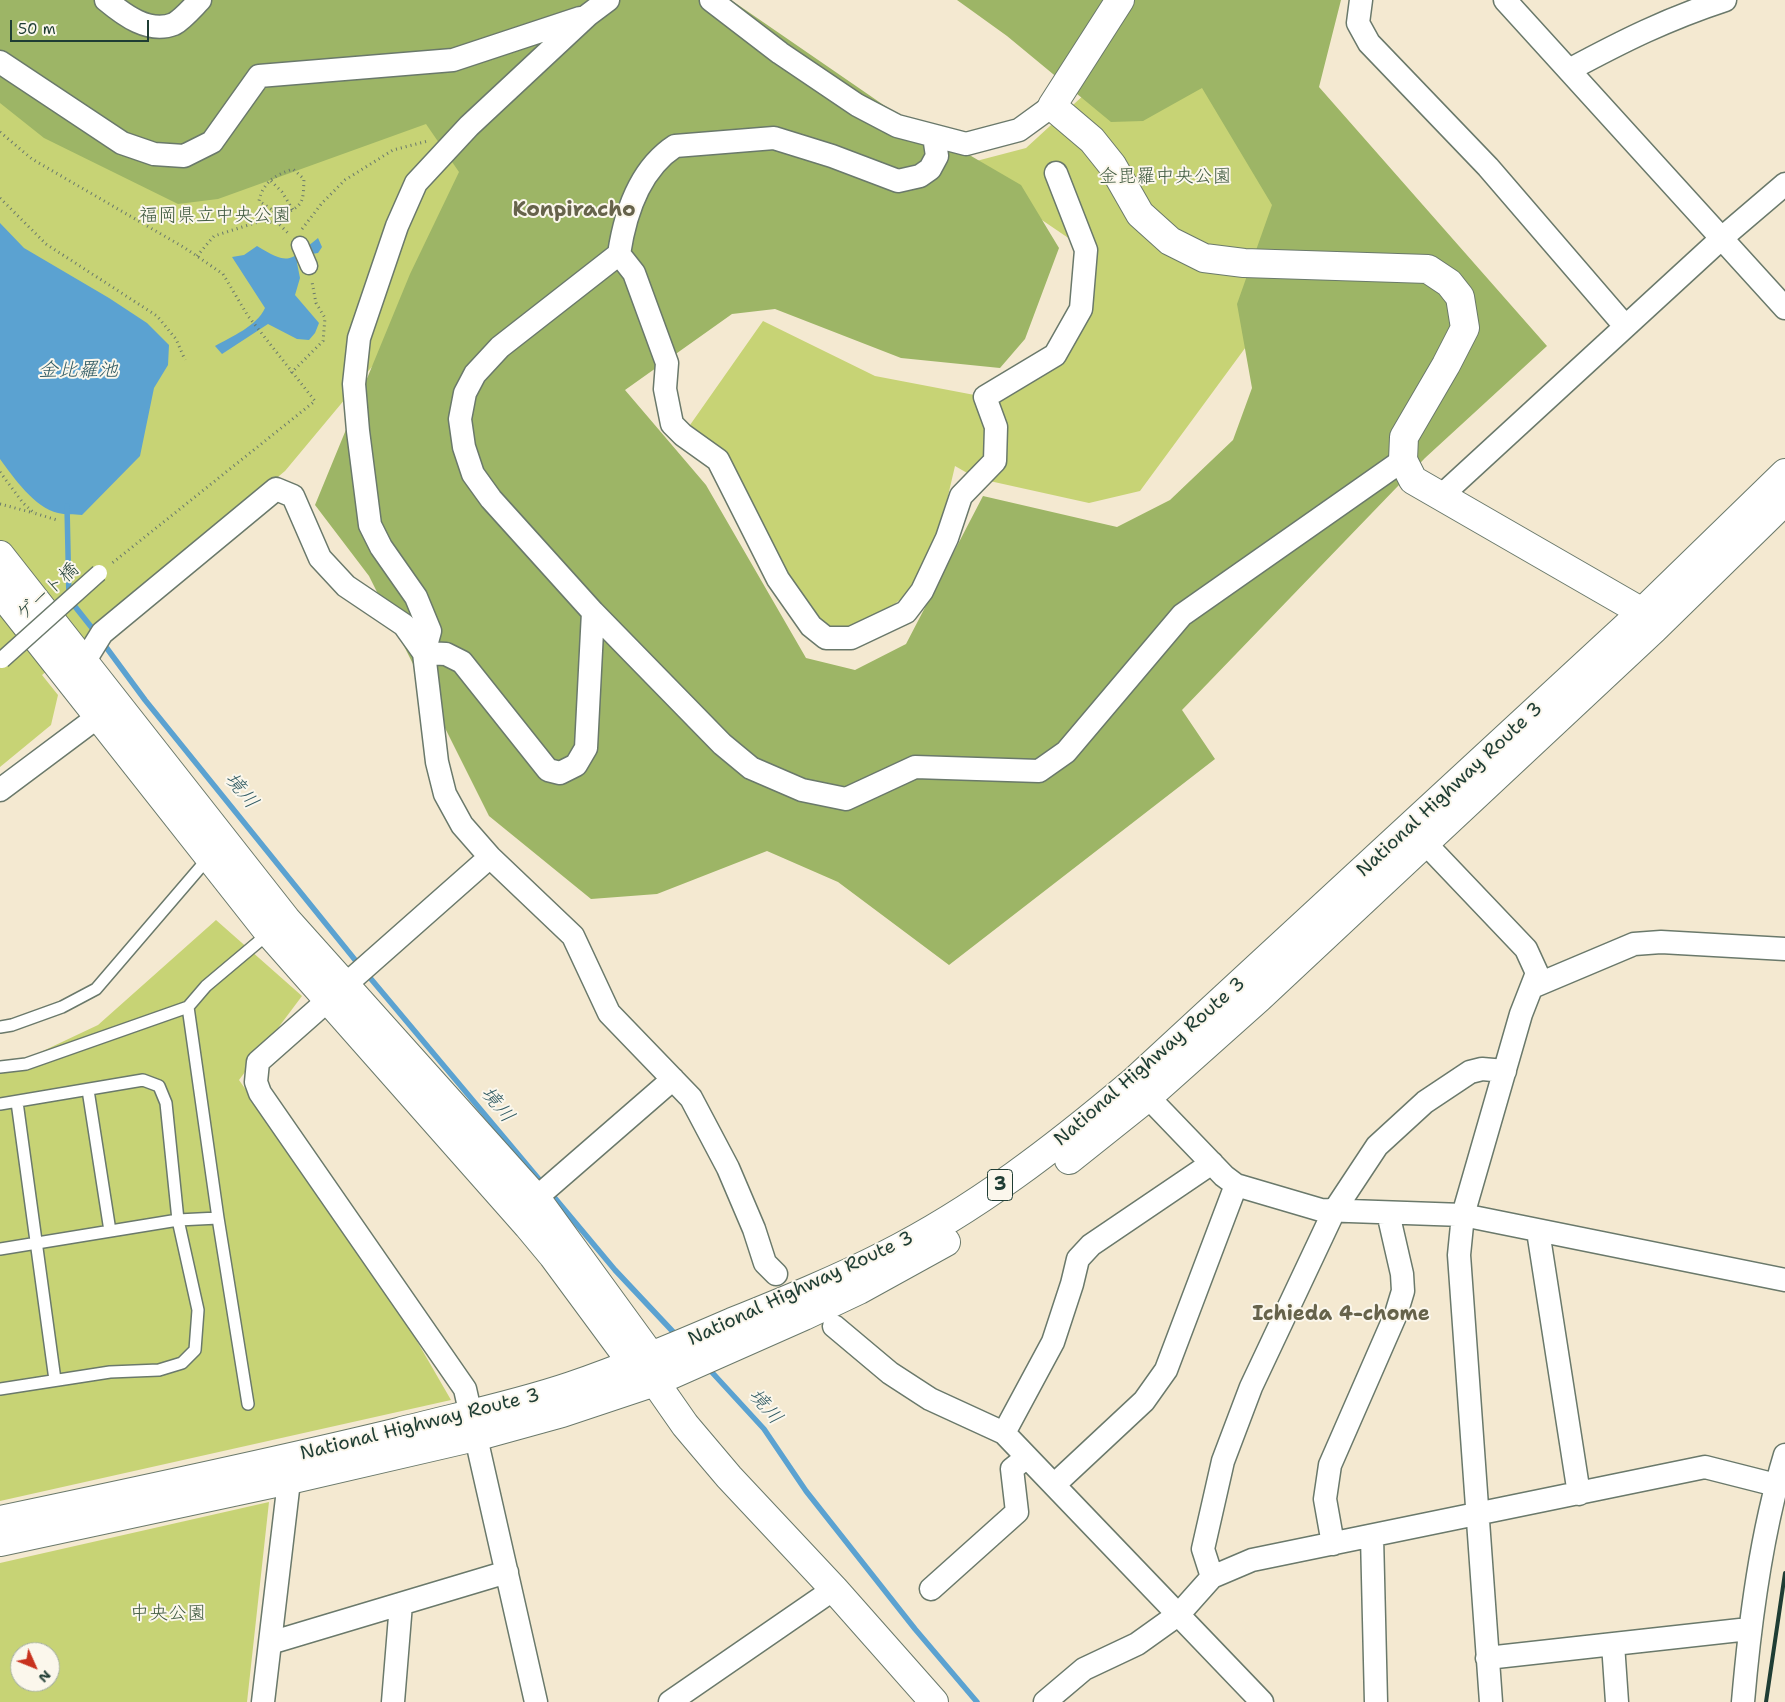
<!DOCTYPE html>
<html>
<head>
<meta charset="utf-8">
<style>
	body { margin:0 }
	#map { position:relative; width:1785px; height:1702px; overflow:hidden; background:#f4e9d1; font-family:"Shantell Sans",sans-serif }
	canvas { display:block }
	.north { position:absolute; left:10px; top:1642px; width:50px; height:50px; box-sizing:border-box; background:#fbf7ec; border:1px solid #a3ada2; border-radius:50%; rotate:134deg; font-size:14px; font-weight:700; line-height:20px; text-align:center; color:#1f3d34 }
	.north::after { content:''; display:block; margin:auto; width:18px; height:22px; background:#c8321e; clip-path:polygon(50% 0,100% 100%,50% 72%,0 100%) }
	.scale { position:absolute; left:10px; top:20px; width:139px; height:22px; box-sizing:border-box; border:2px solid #1f3d34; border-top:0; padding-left:6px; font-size:15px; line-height:18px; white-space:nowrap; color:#1f3d34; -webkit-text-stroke:4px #fbf7ec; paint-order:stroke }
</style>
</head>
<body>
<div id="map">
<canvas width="1785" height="1702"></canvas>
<div class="north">N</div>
<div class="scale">50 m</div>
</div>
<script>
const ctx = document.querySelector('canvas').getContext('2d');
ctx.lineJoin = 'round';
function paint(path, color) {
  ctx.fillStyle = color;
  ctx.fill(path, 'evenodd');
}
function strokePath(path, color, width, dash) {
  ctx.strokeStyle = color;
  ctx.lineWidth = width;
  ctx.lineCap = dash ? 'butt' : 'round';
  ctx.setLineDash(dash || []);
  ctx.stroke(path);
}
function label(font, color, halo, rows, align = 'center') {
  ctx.font = font + ' "Shantell Sans","Klee One",sans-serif';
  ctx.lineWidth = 4;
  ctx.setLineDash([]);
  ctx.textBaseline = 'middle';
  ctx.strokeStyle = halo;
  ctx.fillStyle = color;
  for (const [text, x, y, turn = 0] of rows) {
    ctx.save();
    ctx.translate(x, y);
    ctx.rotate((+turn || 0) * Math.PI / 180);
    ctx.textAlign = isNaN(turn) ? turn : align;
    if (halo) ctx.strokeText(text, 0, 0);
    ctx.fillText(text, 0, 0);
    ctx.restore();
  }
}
paint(new Path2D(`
	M0 0H678L285 471 42 675 58 695 51 725 0 767Z
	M1135 31 1250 102 1307 236 1251 340 1140 491 1089 503 976 478 955 466 929 577 851 638 811 626 742 507 683 435 763 321 875 376 985 397 1055 355 1081 309 1086 250 961 165 1026 148 1098 82Z
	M216 920 302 996 239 1080 399 1310 451 1400 0 1501V1062L26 1059 98 1025Z
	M269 1502 247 1702H0V1563ZM20 1652H50V1682H20Z`), '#c7d375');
paint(new Path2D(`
	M0 0H731L885 106 1021 185 1059 248 1025 339 1000 368 901 358 775 309 732 314 625 390 706 485 806 658 855 670 906 644 983 496 1117 527 1170 500 1233 440 1252 388 1237 304 1272 205 1202 88 1143 121 1111 122 1007 36 957 0H1341L1319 87 1547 346 1425 458 1182 710 1215 759 949 965 838 882 767 851 657 894 591 899 489 816 369 576 315 505 410 274 459 172 426 124 218 199 178 204 44 138 0 103Z`), '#9db566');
paint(new Path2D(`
	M0 223 24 248 109 298 147 323 169 345 168 365 154 388 140 456 82 515C74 514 65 515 58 513 35 508 13 477 0 459Z
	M318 238 322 247 318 253 312 254 297 263 300 278 295 295 319 323 315 333 309 340 297 339 268 324 222 354 215 346C231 337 257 326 265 308L232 257 244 255 257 246C290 266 289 261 318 238Z`), '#5ba2d1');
strokePath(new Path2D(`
	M67 506 69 599 96 633
	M103 643 145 700 360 966
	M366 973 543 1184
	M549 1191 615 1270 677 1336
	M708 1368 764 1429 806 1491 915 1629 977 1702`), '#5ba2d1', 5.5);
const service = new Path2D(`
	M0 1027 12 1025 62 1007 96 989 210 856
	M0 1067 26 1064 188 1007
	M88 1090 110 1231
	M17 1102 55 1380
	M0 1104 143 1080 159 1086 166 1103 178 1220 198 1310 195 1350 182 1363 159 1370 110 1372 0 1389
	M0 1249 178 1220 218 1218
	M248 1404 218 1218 188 1007 206 986 269 933`);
const pedestrian = new Path2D(`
	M300 245 309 266`);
const minor = new Path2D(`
	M106 0C124 15 149 34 174 24 183 19 193 7 200 0
	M608 0 588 15 469 126 416 183 397 226 359 338 354 384 358 431 370 525 381 547 416 597 430 631 424 653 437 762 445 794 462 825 490 857 573 936 609 1013 691 1098 728 1168 754 1229 765 1263 776 1274
	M711 0 780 53 857 105 897 126 966 144 1019 130 1052 106
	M1361 0 1358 23 1369 43 1488 167 1625 326
	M1505 0 1785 308
	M0 62 122 143 154 154 184 156 212 142 259 76 453 60 580 18
	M1569 70C1623 41 1667 19 1725 0
	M934 136 937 156 930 169 920 176 898 181 832 156 774 138 675 146C640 169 625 214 619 254L500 347 475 374 465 393 460 419 464 447 473 474 491 499 593 612 722 744 751 768 802 790 846 799 915 767 1039 771 1066 752 1182 615 1403 460
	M619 254 634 273 667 363 665 389 672 424 683 435 718 460 778 579 811 626 826 638H851L906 612 922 591 947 538 961 496 995 461 996 427 985 397 1055 355 1081 309 1086 250 1056 173
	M1441 496 1723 237 1785 184
	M424 653 446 654 462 662 548 770 560 773 576 765 586 748 593 612
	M84 662 102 633 276 489 293 496 320 558 346 586 404 625 424 653
	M0 790 111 707
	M1425 843 1526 949 1537 973 1521 1014 1463 1215 1459 1255 1491 1702
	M490 857 258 1062 256 1082 260 1093 465 1389 536 1702
	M1532 987 1634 944 1661 942 1785 949
	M1148 1097 1224 1176 1236 1185 1321 1210 1463 1215 1785 1280
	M536 1198 673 1079
	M1538 1231 1579 1494
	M834 1326 890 1373 930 1399 1004 1433 1262 1702
	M1004 1433 1053 1342 1072 1284 1078 1259 1091 1245 1212 1163
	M1054 1485 1144 1401 1166 1370 1236 1185
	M1372 1536 1376 1702
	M1333 1544 1325 1499 1330 1465 1396 1314 1403 1291 1402 1274 1388 1213
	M1212 1577 1203 1549 1223 1461 1251 1387 1334 1211 1377 1146 1425 1102 1470 1072 1482 1069 1505 1071
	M931 1589 1017 1512 1012 1469 1027 1457
	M270 1643 507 1572
	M1613 1644 1617 1702
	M1487 1658 1749 1629
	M263 1702 291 1464
	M393 1702 401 1604
	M670 1702 834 1589
	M1045 1702 1084 1669 1137 1644 1179 1614 1212 1577 1252 1560 1705 1467 1776 1485
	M1743 1702C1750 1620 1761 1534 1785 1455`);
const tertiary = new Path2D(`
	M1120 0 1052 106 1092 140 1112 165 1140 214 1170 241 1204 258 1244 263 1428 269 1449 283 1460 297 1465 328 1446 365 1404 437 1403 460 1413 480 1642 612
	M0 555 286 919 536 1198 651 1356 655 1379
	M0 592 269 933 528 1226 553 1256 632 1363 655 1382 685 1425 729 1477 834 1589 934 1702`);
const trunk = new Path2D(`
	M1069 1160 1148 1097 1259 998 1654 629 1785 501
	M0 1520C133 1492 266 1464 398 1432 456 1417 515 1405 571 1386 626 1367 679 1345 732 1322 784 1301 836 1280 885 1255 976 1209 1056 1147 1133 1082L1642 612 1785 473
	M0 1542 289 1480 475 1437 562 1413 655 1382 804 1316 859 1290 946 1242`);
strokePath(service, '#6a796b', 14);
strokePath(pedestrian, '#6a796b', 19);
strokePath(minor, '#6a796b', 25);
strokePath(tertiary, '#6a796b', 30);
strokePath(trunk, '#6a796b', 30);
strokePath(new Path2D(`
	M0 132 32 159 185 248 223 274 248 316 315 401 111 564
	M271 181 282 192 293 210
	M0 198 46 244 157 316 176 339 185 360
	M268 221 274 211 259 201C263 182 275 175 293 169L304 179C303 198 305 205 286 213L280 210 274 211
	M302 229 322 203 345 180 393 150 428 141
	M197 256 214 236 261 221 278 223 289 234
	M291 373 323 341 325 318 316 303 312 282
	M0 472 23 503 34 513 57 520
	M0 504 34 513`), '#6a796b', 3, [1, 4]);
strokePath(service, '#fff', 11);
strokePath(pedestrian, '#fff', 16);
strokePath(minor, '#fff', 22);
strokePath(tertiary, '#fff', 28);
strokePath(trunk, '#fff', 28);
strokePath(new Path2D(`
	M1766 1702 1785 1573`), '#1f3d34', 4);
const pedestrianBridge = new Path2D(`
	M2 660 99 573`);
strokePath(pedestrianBridge, '#6a796b', 19, []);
strokePath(pedestrianBridge, '#fff', 16);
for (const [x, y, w] of [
	[1000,1185,25]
]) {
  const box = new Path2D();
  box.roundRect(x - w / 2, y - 15.5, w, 31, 4);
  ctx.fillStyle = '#fbf7ec';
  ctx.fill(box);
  strokePath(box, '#1f3d34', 1);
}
label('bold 18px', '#1f3d34', null, [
	["3",1000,1185]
]);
label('19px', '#415b41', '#fbf7ec', [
	["金毘羅中央公園",1165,177],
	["福岡県立中央公園",215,216],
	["中央公園",168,1614]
]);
label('19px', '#1f3d34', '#fbf7ec', [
	["ゲート橋",48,592,-42],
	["National Highway Route 3",1450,790,-43],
	["National Highway Route 3",1150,1062,-41],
	["National Highway Route 3",801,1289,-25],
	["National Highway Route 3",420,1425,-14]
]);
label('italic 20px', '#315b63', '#fbf7ec', [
	["金比羅池",78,371],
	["境川",241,791,51],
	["境川",497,1105,51],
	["境川",765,1407,49]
]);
label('bold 20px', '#66634b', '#fbf7ec', [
	["Ichieda 4-chome",1341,1315]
]);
label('bold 21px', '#66634b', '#fbf7ec', [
	["Konpiracho",574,211]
]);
</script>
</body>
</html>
